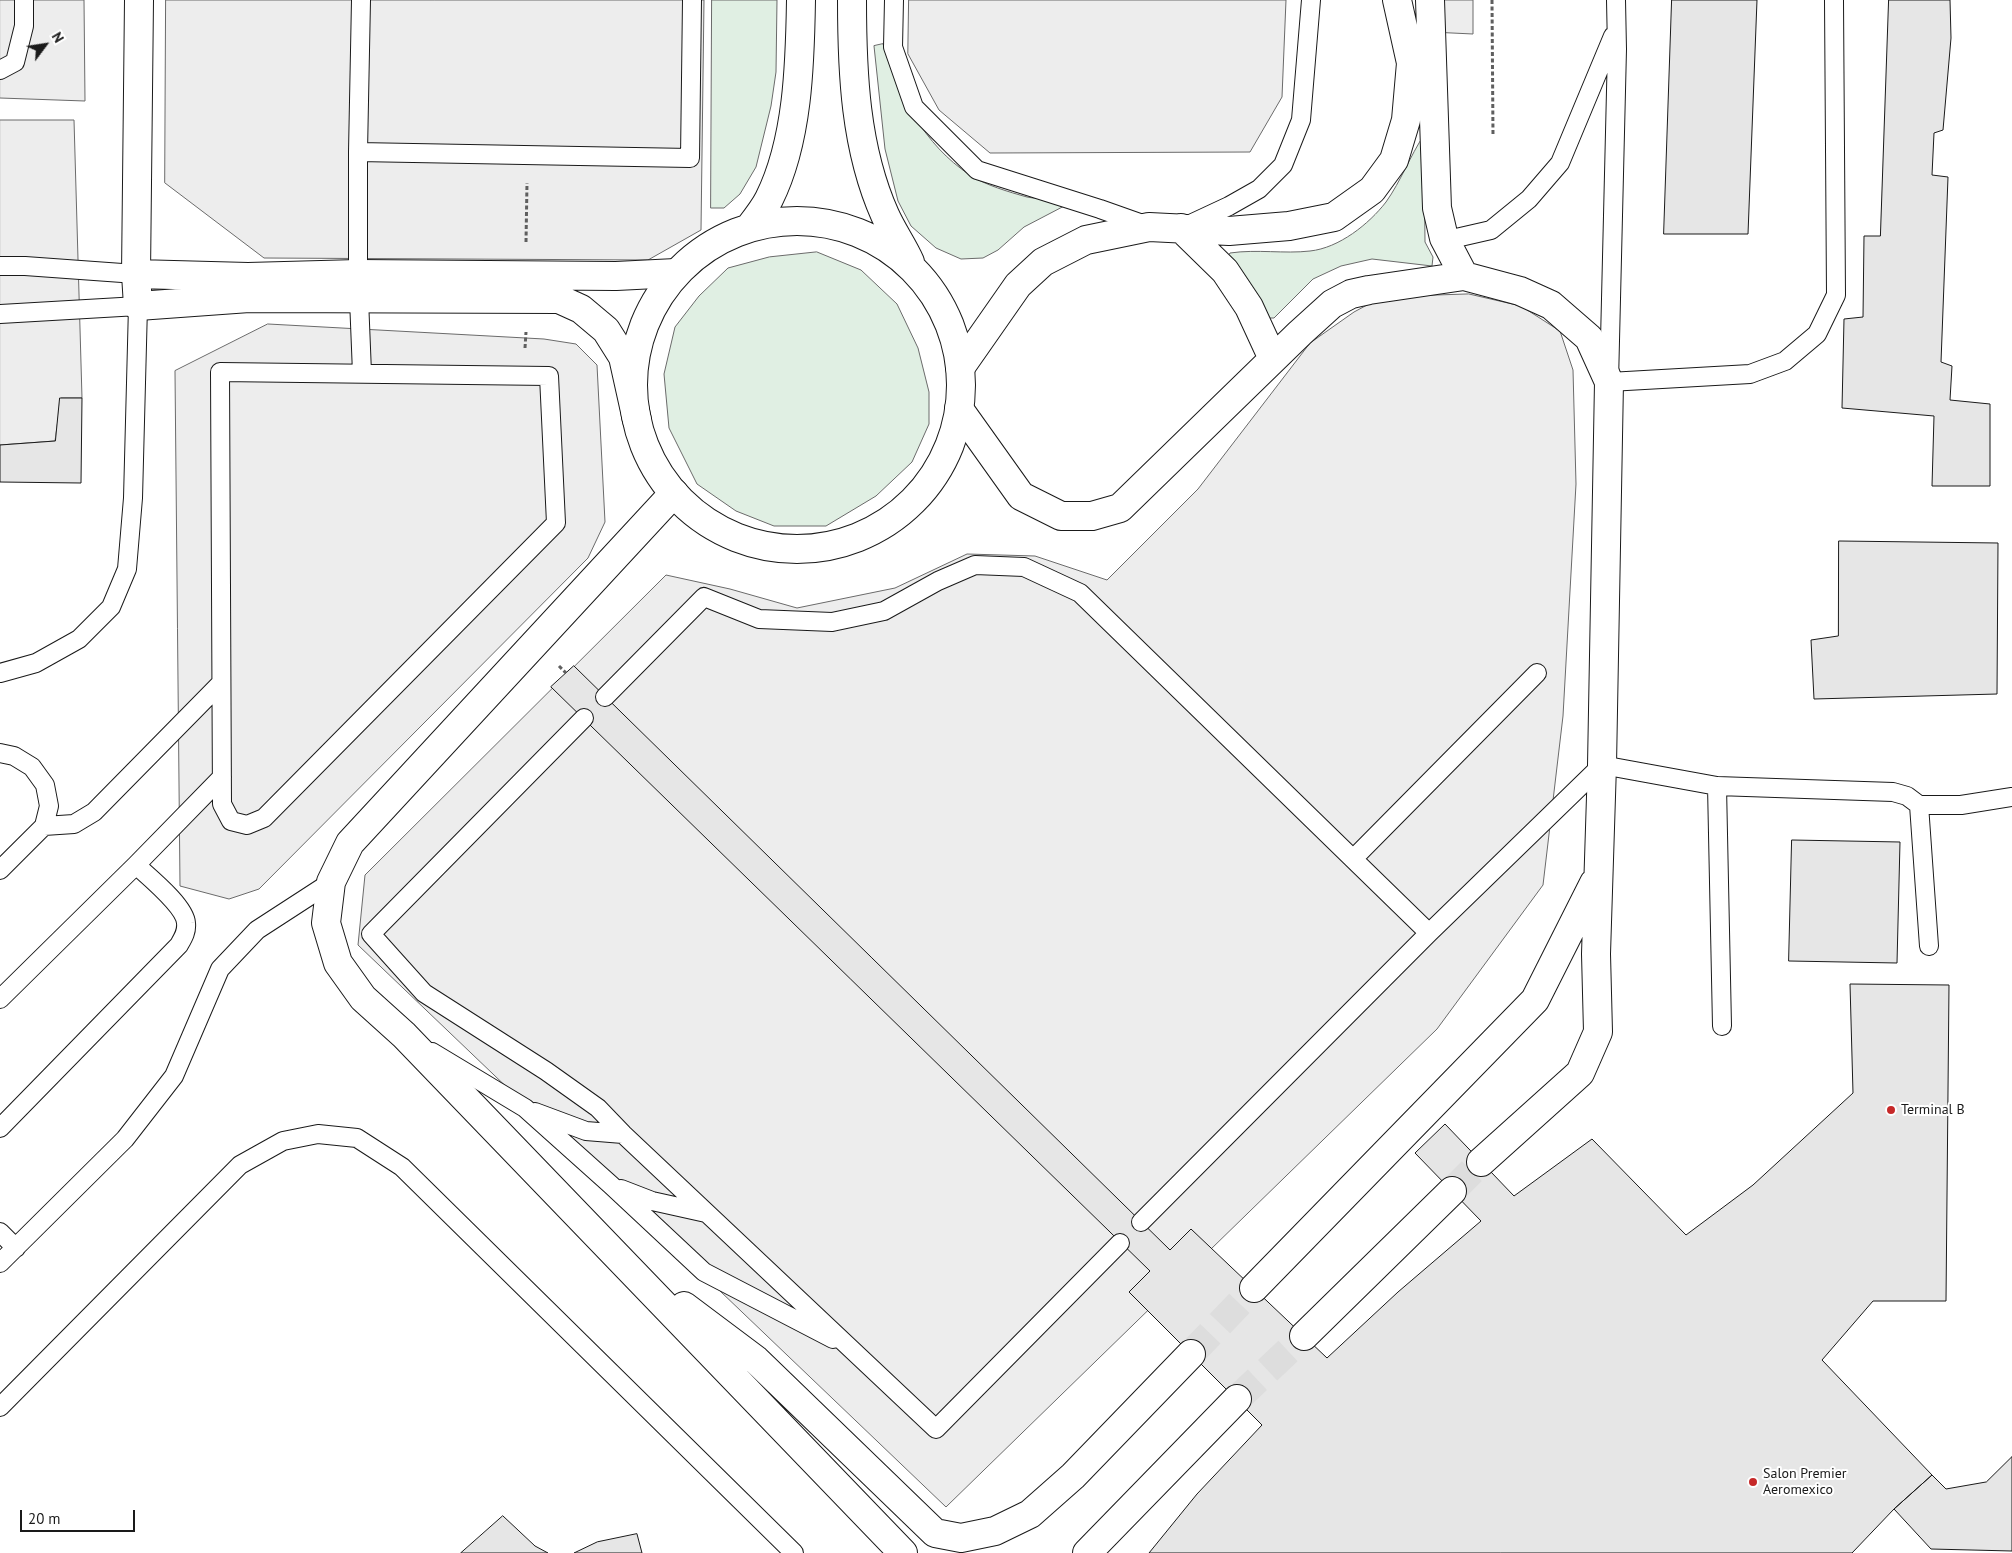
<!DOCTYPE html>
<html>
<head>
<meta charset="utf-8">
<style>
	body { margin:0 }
	#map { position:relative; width:2012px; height:1553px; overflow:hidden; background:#fff; font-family:"PT Sans",sans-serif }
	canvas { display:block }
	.north { position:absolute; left:20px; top:20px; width:50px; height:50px; -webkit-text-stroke:4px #fff; paint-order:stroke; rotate:59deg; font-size:14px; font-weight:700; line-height:20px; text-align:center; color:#1a1a1a }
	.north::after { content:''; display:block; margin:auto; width:18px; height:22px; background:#1a1a1a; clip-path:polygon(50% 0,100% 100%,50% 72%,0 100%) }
	.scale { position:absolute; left:20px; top:1510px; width:115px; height:22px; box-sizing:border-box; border:2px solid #1a1a1a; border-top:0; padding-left:6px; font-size:15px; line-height:18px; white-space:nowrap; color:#1a1a1a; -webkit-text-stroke:4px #fff; paint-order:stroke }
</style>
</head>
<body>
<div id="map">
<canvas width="2012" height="1553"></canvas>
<div class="north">N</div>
<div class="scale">20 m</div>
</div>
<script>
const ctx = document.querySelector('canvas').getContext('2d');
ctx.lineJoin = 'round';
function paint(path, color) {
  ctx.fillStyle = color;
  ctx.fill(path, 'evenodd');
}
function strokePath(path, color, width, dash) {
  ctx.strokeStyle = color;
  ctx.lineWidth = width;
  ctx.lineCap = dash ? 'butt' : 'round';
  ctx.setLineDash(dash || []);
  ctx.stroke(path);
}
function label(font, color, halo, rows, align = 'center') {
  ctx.font = font + ' "PT Sans",sans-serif';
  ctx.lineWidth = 4;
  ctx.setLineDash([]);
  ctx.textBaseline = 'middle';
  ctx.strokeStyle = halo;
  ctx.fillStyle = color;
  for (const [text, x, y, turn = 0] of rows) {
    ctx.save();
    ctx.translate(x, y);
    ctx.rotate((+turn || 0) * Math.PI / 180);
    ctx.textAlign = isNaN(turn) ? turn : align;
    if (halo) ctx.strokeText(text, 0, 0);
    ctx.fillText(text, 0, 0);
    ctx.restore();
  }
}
const green = new Path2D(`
	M712 0H777L776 72 771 106 756 167 740 194 724 208H711Z
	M883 44C898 94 924 145 970 175 985 185 1009 192 1027 197 1034 199 1042 197 1049 199 1056 200 1062 202 1068 204L1024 227 998 250 983 258 961 259 936 248 911 226 898 201 885 149 874 46Z
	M1424 135 1425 242 1433 257 1432 266 1372 259 1341 266 1313 279 1274 318H1266L1225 260 1230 253C1257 249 1284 254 1310 251 1339 248 1369 224 1386 202 1401 181 1410 156 1424 135Z
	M817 252 861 270 897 304 918 348 929 392V424L912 462 876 496 826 526H774L736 511 697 484 669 428 664 374 675 327 699 296 728 268 769 257Z`);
paint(green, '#e0efe3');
strokePath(green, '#6a6a6a', 1);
const parking = new Path2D(`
	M0 0H84L85 101 0 98Z
	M166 0H704L701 230 648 260 264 258 165 183Z
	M909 0H1286L1282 97 1250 152 990 153 939 110 908 54Z
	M1431 0H1473V34L1431 32Z
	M0 120H74L82 398H61L55 441 0 445Z
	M1469 294 1521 306 1560 331 1573 370 1576 484 1563 716 1543 885 1437 1029 946 1507 358 945 365 875 666 575 730 589 797 608 895 588 967 554 1035 556 1107 580 1198 489 1310 343 1354 312 1382 297Z
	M268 324 544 339 576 344 597 365 605 522 588 558 259 889 229 899 180 886 175 371Z`);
paint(parking, '#ededed');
strokePath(parking, '#6a6a6a', 1);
const building = new Path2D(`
	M1672 0H1757L1748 234H1664Z
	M1889 0H1950L1951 38 1943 130 1934 133 1932 175 1948 177 1941 362 1952 366 1950 400 1990 404V486H1932L1934 416 1842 408 1844 319 1863 317 1864 236H1880Z
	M60 398H82L81 483 0 482V445L55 441Z
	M1839 541 1998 543 1997 694 1814 699 1811 640 1838 636Z
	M574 666 1170 1250 1191 1229 1327 1358 1398 1292 1481 1221 1415 1153 1445 1124 1514 1196 1592 1139 1686 1235 1753 1185 1853 1093 1850 984 1949 985 1946 1301H1873L1822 1360 1932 1475 1894 1509 1852 1553H1149L1197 1494 1262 1425 1129 1292 1150 1271 551 687Z
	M1792 840 1900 842 1897 963 1789 961Z
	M2012 1457V1551L1931 1549 1894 1509 1932 1475 1946 1489 1986 1482Z
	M503 1516 535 1546 548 1553H461Z
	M637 1534 642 1553H574L597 1542Z`);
paint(building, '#e6e6e6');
strokePath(building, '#1a1a1a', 1);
strokePath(new Path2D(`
	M1452 1191 1481 1162
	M1191 1354 1254 1288
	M1237 1399 1304 1336`), '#ddd', 28, [28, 14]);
const lane = new Path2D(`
	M361 0 358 152V274L362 373
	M894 0 893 47 914 107 977 170 1100 209 1148 226
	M1616 0 1617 49 1609 382 1750 374 1785 361 1817 334 1836 295 1834 1
	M0 70 15 62 24 26V0
	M358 152 690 158 692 0
	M1184 227 1229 206 1259 189 1283 165 1301 120 1311 0
	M1444 238H1456L1491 230 1529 199 1560 163 1613 36
	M0 266H25L136 274
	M0 314 138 306 133 498 127 569 111 607 79 639 36 663 0 673
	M220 372 549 376 556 523 264 818 247 825 231 821 222 804Z
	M605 697 704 597 759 619 832 622 884 611 938 581 975 565 1024 567 1080 593 1429 933
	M584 718 371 934 424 993 546 1071 598 1108 623 1134 936 1429 1120 1243
	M0 753 14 756 32 767 45 785 49 806 44 826 0 870
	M1717 786 1722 1026
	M1919 805H1961L2012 797
	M44 826 74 824 94 812 221 683
	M1353 859 1537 673
	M0 999 136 865 222 777
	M432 1052 525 1108 611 1185 704 1272 833 1339
	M535 1112 586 1131 623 1134
	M0 1128 179 945C183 938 187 932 186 923 185 906 149 877 136 865
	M621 1189 652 1201 706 1213
	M1141 1222 1429 933 1602 765 1717 786 1893 792 1907 796 1919 805 1929 946
	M0 1232 16 1248
	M0 1263 125 1139 174 1076 220 969 257 930 331 882
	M0 1407 240 1165 283 1141 318 1134 357 1138 402 1167 794 1553`);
const street = new Path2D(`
	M139 0 136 274 138 306 249 298 559 299 581 309 606 330 623 357 637 420
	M1430 0 1437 208 1444 238 1464 276
	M1181 228 1225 271 1249 307 1273 359
	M136 274 248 277 358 274 616 276 676 273
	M960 368 1018 285 1043 262 1086 240 1149 227 1229 231 1289 226 1334 217 1372 190 1394 160 1406 120 1411 63 1397 0
	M959 409 1021 496 1061 516H1092L1120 508 1300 333 1332 304 1351 294 1369 290 1464 276 1520 291 1551 305 1589 338 1609 382 1602 765 1596 954 1598 1032 1580 1073 1481 1162
	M674 493 350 843 331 882 326 923 338 963 363 998 404 1035 903 1553
	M1254 1288 1535 1000 1594 883
	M684 1306 756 1360 935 1533 961 1538 995 1531 1030 1514 1073 1476 1191 1354
	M1304 1336 1452 1191
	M1087 1553 1237 1399`);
const highway = new Path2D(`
	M852 0C852 72 855 148 885 215 892 231 903 246 910 262
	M633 385a164 164 0 1 1 328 0a164 164 0 1 1-328 0Z
	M749 228C756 219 764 209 769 199 798 141 800 64 801 0`);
strokePath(lane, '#1a1a1a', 20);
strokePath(street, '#1a1a1a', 30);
strokePath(highway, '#1a1a1a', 30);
strokePath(new Path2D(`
	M1492 0 1493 136
	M526 242 527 183
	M525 348 526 332
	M559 666 566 673`), '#5f5f5f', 3, [4, 2.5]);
strokePath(lane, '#fff', 18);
strokePath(street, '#fff', 28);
strokePath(highway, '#fff', 28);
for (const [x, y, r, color] of [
	[1891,1110,5,"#c62828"],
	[1753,1482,5,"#c62828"]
]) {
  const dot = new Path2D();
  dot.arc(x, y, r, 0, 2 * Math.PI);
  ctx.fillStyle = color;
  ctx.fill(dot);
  strokePath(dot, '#fff', 2);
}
label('14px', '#1a1a1a', '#fff', [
	["Terminal B",1901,1110],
	["Salon Premier",1763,1474],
	["Aeromexico",1763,1490]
], 'left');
</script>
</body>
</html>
